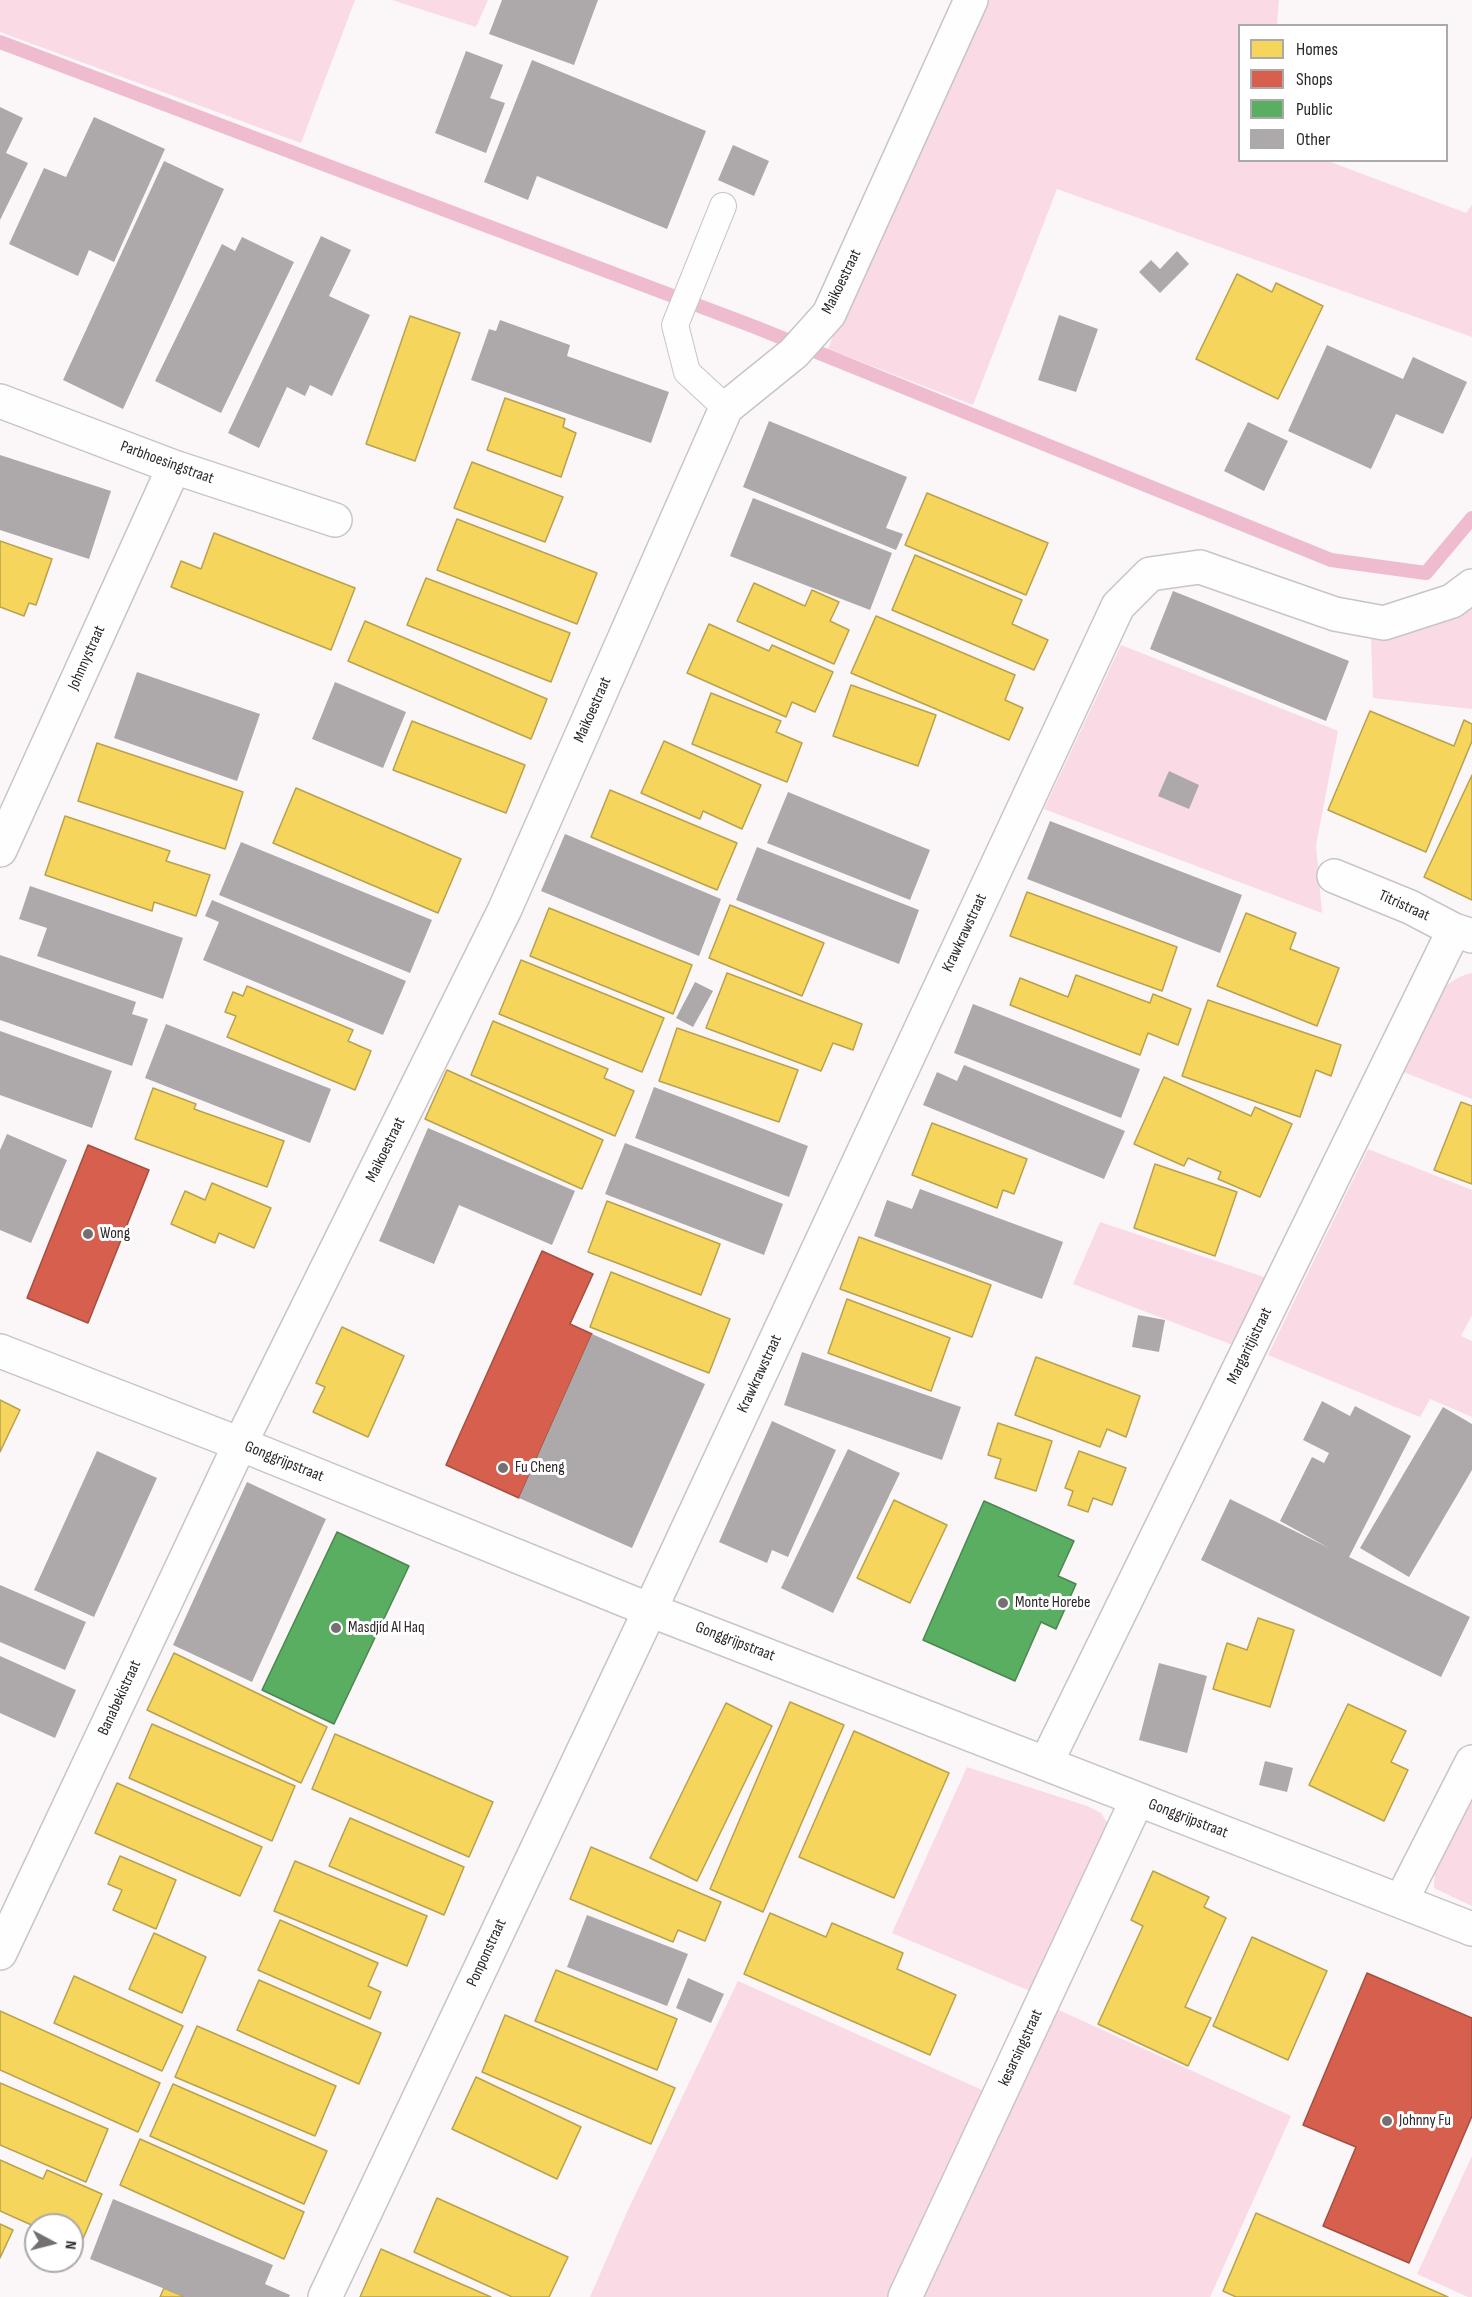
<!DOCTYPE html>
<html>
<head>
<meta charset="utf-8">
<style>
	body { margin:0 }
	#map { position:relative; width:1472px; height:2297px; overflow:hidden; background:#fbf6f8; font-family:"Sofia Sans Condensed",sans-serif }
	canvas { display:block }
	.legend { position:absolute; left:1238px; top:24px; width:210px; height:138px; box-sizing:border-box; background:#fff; border:2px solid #aba9a9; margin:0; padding:8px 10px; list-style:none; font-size:18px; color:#2c2729 }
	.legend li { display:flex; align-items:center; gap:12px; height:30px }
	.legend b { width:30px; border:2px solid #aba9a9 }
	.north { position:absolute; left:24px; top:2213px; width:60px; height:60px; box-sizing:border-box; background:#fff; border:2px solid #aba9a9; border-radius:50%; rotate:97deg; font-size:16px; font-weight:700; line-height:24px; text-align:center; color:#2c2729 }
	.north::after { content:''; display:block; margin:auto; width:21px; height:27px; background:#746f71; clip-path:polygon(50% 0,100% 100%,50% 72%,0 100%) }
</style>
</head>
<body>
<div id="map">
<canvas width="1472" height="2297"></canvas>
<ul class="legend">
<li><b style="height:16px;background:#f6d55c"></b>Homes</li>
<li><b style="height:16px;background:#d6604d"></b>Shops</li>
<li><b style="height:16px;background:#5aae61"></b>Public</li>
<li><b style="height:16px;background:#ada9aa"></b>Other</li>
</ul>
<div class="north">N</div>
</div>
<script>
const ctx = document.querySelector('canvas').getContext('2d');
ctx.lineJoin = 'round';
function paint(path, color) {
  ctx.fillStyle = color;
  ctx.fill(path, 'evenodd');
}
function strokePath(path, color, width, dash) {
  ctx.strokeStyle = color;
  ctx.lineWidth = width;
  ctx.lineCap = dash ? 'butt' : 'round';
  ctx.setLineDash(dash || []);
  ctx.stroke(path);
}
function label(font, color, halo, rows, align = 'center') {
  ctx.font = font + ' "Sofia Sans Condensed",sans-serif';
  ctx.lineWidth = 6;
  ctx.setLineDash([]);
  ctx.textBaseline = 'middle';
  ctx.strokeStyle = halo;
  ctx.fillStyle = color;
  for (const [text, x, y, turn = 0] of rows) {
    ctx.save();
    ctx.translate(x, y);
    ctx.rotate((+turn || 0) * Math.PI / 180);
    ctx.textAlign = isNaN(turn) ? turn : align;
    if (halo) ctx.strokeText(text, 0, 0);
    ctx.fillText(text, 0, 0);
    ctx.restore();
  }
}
paint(new Path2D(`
	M0 0H355L301 143 0 32Z
	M392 0H488L476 27Z
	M976 0H1279L1277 25 1240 26V160L1328 161 1466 213 1472 205V337L1057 189 973 405 828 349 911 136Z
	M1472 608V709L1373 698 1371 636 1398 632 1466 612Z
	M1121 645 1338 731 1316 845 1322 913 1044 809Z
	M1472 973V1099L1401 1071C1416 1035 1428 983 1472 973Z
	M1368 1149 1472 1190V1315L1461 1336 1472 1341V1417L1430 1399 1420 1417 1268 1355Z
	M1100 1222 1270 1279 1238 1347 1073 1284Z
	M967 1767 1087 1806 1101 1813 1108 1824 1037 1994 892 1933Z
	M1472 1799V1906L1434 1888 1435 1869Z
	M738 1981 989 2093 895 2297H590L627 2212Z
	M1050 2006 1291 2116 1210 2297H919Z
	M1472 2156V2297H1468L1417 2274Z`), '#fadae5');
const homes = new Path2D(`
	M1237 274 1272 292 1276 283 1323 306 1278 399 1196 359Z
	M410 316 460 333 415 461 366 444Z
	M505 398 565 419 563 427 576 433 561 477 487 450Z
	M472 462 563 497 545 542 454 508Z
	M927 493 1048 543 1026 595 905 545Z
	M457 519 597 573 577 624 437 570Z
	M214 533 355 588 331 650 171 587 181 561 201 569Z
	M0 541 52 559 36 605 29 603 24 616 0 607Z
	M915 555 1022 600 1012 624 1048 640 1034 670 892 610Z
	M426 578 570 633 551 682 407 625Z
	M754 583 805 606 812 590 839 602 830 621 849 630 834 664 737 621Z
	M876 616 1015 675 1005 700 1023 708 1009 740 851 673Z
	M365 621 547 699 531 739 348 661Z
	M709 624 769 651 772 645 833 672 815 712 792 702 786 717 687 673Z
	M851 685 936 715 918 766 833 736Z
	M711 693 781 721 776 732 802 743 787 782 692 744Z
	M1370 711 1454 746 1464 720 1472 724V741L1426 852 1328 810Z
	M412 721 525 765 506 813 393 770Z
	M664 741 761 785 742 829 703 811 700 819 641 793Z
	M97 743 243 792 225 849 78 801Z
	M1472 775V900L1424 877Z
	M296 788 461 859 438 913 273 843Z
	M610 790 737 843 717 890 591 837Z
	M65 816 170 851 166 861 210 875 196 916 154 902 152 911 45 875Z
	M1027 892 1177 947 1162 991 1010 936Z
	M730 905 824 943 802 996 709 958Z
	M549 908 692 965 673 1014 530 956Z
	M1246 913 1296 933 1290 949 1339 968 1317 1026 1217 986Z
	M521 960 664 1018 642 1072 499 1014Z
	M727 973 862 1024 853 1050 833 1043 821 1071 706 1028Z
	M1076 975 1150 1003 1153 994 1191 1009 1178 1045 1148 1033 1140 1055 1010 1005 1020 978 1068 997Z
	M247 986 353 1030 348 1041 371 1051 355 1090 227 1037 236 1016 225 1012 233 992 243 996Z
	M1208 1000 1341 1045 1331 1076 1316 1070 1300 1117 1182 1076Z
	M493 1021 608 1069 604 1078 634 1091 615 1136 471 1075Z
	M677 1028 798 1070 779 1122 659 1081Z
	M447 1070 603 1140 582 1189 425 1119Z
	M1164 1077 1251 1116 1255 1107 1292 1124 1260 1197 1218 1179 1221 1172 1188 1158 1184 1166 1134 1144Z
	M153 1088 196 1104 194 1109 284 1141 267 1187 135 1139Z
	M1461 1102 1472 1106V1184L1434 1170Z
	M932 1123 1027 1159 1014 1194 1003 1190 997 1208 912 1175Z
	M1155 1164 1237 1192 1215 1256 1134 1228Z
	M212 1183 271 1208 254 1248 219 1233 215 1243 171 1224 185 1191 205 1200Z
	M607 1201 720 1244 701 1295 588 1252Z
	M859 1237 991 1285 972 1337 840 1289Z
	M611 1272 730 1319 709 1373 590 1327Z
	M847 1299 950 1338 931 1391 828 1353Z
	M342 1327 404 1356 368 1437 313 1412 325 1387 316 1383Z
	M1036 1357 1140 1396 1126 1437 1107 1429 1100 1447 1015 1415Z
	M0 1400 20 1410 0 1452Z
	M998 1423 1052 1441 1036 1491 995 1478 1001 1459 988 1455Z
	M1079 1451 1126 1468 1112 1505 1093 1498 1088 1512 1068 1505 1073 1491 1065 1488Z
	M894 1500 947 1525 910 1603 857 1578Z
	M1258 1618 1294 1630 1270 1707 1213 1689 1227 1643 1247 1650Z
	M174 1653 327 1727 301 1783 147 1710Z
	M790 1702 844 1725 763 1912 710 1889Z
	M726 1703 772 1726 697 1881 650 1858Z
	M1348 1704 1406 1731 1391 1762 1408 1770 1384 1821 1309 1785Z
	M152 1724 295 1786 272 1841 129 1778Z
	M854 1731 949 1773 894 1898 799 1857Z
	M335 1734 493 1802 469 1857 312 1789Z
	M117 1783 262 1847 240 1896 95 1833Z
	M350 1818 464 1867 444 1915 329 1866Z
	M591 1847 721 1902 705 1941 678 1930 673 1942 570 1899Z
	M120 1856 176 1880 156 1929 113 1910 122 1890 108 1884Z
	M295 1861 427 1916 407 1966 274 1911Z
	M1153 1871 1209 1897 1204 1907 1226 1918 1185 2007 1211 2018 1188 2066 1098 2024 1143 1926 1131 1920Z
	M770 1913 826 1937 832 1923 903 1953 897 1969 956 1995 930 2055 744 1974Z
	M280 1920 378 1963 368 1986 381 1992 370 2019 258 1970Z
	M154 1933 206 1957 182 2013 129 1989Z
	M1252 1937 1327 1971 1288 2060 1213 2026Z
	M556 1970 677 2019 657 2070 535 2021Z
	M74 1976 183 2026 162 2071 54 2023Z
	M259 1980 381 2033 359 2084 237 2030Z
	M0 2011 160 2083 138 2132 0 2070Z
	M505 2015 675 2088 651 2144 482 2072Z
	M197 2026 336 2086 315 2136 175 2077Z
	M476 2077 581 2127 557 2179 452 2129Z
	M0 2083 108 2129 86 2182 0 2145Z
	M173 2084 327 2151 304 2204 150 2136Z
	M140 2139 304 2212 284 2259 120 2185Z
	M0 2160 43 2179 47 2170 102 2194 80 2246 72 2242V2225L36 2227 0 2211Z
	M437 2198 568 2257 549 2297H512L414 2252Z
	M1256 2213 1448 2297H1236L1223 2291Z
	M0 2224 13 2230 0 2258Z
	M381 2249 491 2297H360Z
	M164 2288 185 2297H160Z`);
paint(homes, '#f6d55c');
strokePath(homes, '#b9a14d', 1.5);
const shops = new Path2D(`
	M88 1145 149 1170 88 1323 27 1298Z
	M542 1251 593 1274 570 1324 592 1334 519 1498 446 1465Z
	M1367 1973 1472 2018V2116L1409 2263 1323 2226 1356 2147 1303 2125Z`);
paint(shops, '#d6604d');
strokePath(shops, '#a34f42', 1.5);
const public = new Path2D(`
	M984 1501 1074 1541 1058 1576 1076 1584 1056 1629 1041 1622 1015 1681 923 1640Z
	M337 1532 409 1566 334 1724 262 1690Z`);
paint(public, '#5aae61');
strokePath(public, '#4c8650', 1.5);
strokePath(new Path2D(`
	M0 42 755 327 1331 560 1426 573 1472 518`), '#efbbcf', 14);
paint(new Path2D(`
	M502 0H598L574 65 489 34Z
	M466 51 503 65 490 98 505 103 486 153 435 133Z
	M532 60 706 131 667 229 537 176 528 200 484 182Z
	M0 107 23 118 6 153 28 163 0 220Z
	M94 117 165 149 114 262 89 250 78 276 9 244 44 168 66 177Z
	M733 145 769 161 754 196 718 180Z
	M164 161 224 189 123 409 63 380Z
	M321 236 351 250 329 296 370 315 332 396 310 385 305 396 287 387 259 448 228 433Z
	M242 237 294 262 221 413 155 381 222 244 235 251Z
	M1177 251 1189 264 1160 293 1139 272 1151 260 1160 269Z
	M1059 315 1098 329 1076 392 1038 380Z
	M500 320 570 345 567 356 669 392 651 443 471 380 489 329 496 331Z
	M1327 345 1403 379 1413 357 1467 382 1443 434 1396 414 1371 469 1288 431Z
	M769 421 907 477 886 528 903 534 896 550 743 487Z
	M1248 422 1288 441 1264 491 1224 471Z
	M0 455 111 491 89 559 0 530Z
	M753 498 892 553 870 610 730 556Z
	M1173 591 1349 661 1326 721 1150 649Z
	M137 672 260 714 237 781 114 738Z
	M335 682 406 712 383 768 312 739Z
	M1169 771 1199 785 1189 809 1158 796Z
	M788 792 930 850 910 900 767 843Z
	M1050 821 1242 895 1220 953 1027 879Z
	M565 834 721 899 699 956 541 891Z
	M241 842 432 920 410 973 219 895Z
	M757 847 919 910 899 964 736 900Z
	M30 886 183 938 163 999 37 956 47 928 19 919Z
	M212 900 406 981 383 1035 203 960 219 922 205 916Z
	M0 955 136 1002 132 1014 148 1019 132 1066 0 1020Z
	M695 982 713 991 693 1027 676 1018Z
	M973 1004 1140 1069 1121 1118 954 1053Z
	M166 1024 331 1089 310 1143 145 1078Z
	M0 1031 112 1071 92 1128 0 1095Z
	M964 1065 1125 1131 1104 1179 923 1105 937 1072 957 1081Z
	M654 1087 808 1146 789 1197 635 1138Z
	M428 1128 575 1191 552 1245 459 1205 434 1264 379 1241Z
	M7 1134 67 1160 31 1243 0 1230V1150Z
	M625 1143 783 1204 764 1255 605 1194Z
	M920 1189 1063 1242 1042 1299 874 1236 887 1200 912 1209Z
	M1138 1315 1165 1320 1159 1352 1132 1347Z
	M592 1334 705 1384 632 1548 519 1498Z
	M802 1352 961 1407 942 1460 784 1405Z
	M1322 1401 1350 1416 1355 1406 1411 1436 1349 1557 1470 1617 1441 1677 1201 1560 1230 1499 1329 1548 1280 1521 1312 1457 1324 1463 1329 1453 1303 1440Z
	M1443 1407 1472 1424V1470L1409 1577 1360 1548Z
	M772 1421 836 1450 788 1557 772 1550 767 1563 719 1542Z
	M848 1449 900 1473 833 1613 781 1588Z
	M97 1451 157 1478 94 1617 34 1590Z
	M247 1482 326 1519 252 1682 173 1645Z
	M0 1585 86 1622 65 1670 0 1642Z
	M0 1656 76 1690 55 1738 0 1713Z
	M1159 1663 1207 1676 1187 1753 1139 1740Z
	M1265 1761 1293 1768 1287 1792 1259 1785Z
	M587 1915 688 1954 667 2006 567 1967Z
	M688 1978 724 1994 711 2023 676 2008Z
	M113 2199 273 2265 265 2284 290 2295 289 2297H185L90 2259Z`), '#ada9aa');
const service = new Path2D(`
	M723 206 675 325 687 372 726 408`);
const minor = new Path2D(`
	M0 401 174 467 335 520
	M0 850 174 467
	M1334 876 1410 907 1454 930 1472 936
	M0 1351 240 1444 650 1610 1472 1929
	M1046 1763 1454 930
	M1401 1901 1472 1762
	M0 1953 240 1444 505 909 726 408 794 353 829 314 971 0
	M325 2297 650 1610 1118 606 1150 574 1200 567 1335 614 1384 623 1452 601 1472 586
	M905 2297 1137 1800`);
strokePath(service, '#c9c5c6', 28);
strokePath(minor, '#c9c5c6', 36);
strokePath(service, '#fefefe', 26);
strokePath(minor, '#fefefe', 33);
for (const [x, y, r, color] of [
	[88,1234,6,"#746f71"],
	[503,1468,6,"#746f71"],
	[1003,1603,6,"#746f71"],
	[336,1628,6,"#746f71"],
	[1387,2121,6,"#746f71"]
]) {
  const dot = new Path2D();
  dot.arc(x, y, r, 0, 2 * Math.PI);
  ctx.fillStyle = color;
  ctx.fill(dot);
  strokePath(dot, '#fff', 2);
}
label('16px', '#2c2729', '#fff', [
	["Maikoestraat",842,282,-64],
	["Parbhoesingstraat",167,463,20],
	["Johnnystraat",87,658,-66],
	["Maikoestraat",593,710,-66],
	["Titristraat",1404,906,24],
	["Krawkrawstraat",965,933,-65],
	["Maikoestraat",386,1150,-64],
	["Margaritjistraat",1250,1346,-64],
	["Krawkrawstraat",760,1374,-65],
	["Gonggrijpstraat",284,1462,22],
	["Gonggrijpstraat",735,1642,21],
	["Banabekistraat",120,1698,-65],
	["Gonggrijpstraat",1188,1819,21],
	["Ponponstraat",487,1953,-65],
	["kesarsingstraat",1021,2048,-65]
]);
label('16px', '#2c2729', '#fff', [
	["Wong",100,1234],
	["Fu Cheng",515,1468],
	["Monte Horebe",1015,1603],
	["Masdjid Al Haq",348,1628],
	["Johnny Fu",1399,2121]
], 'left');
</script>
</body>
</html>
